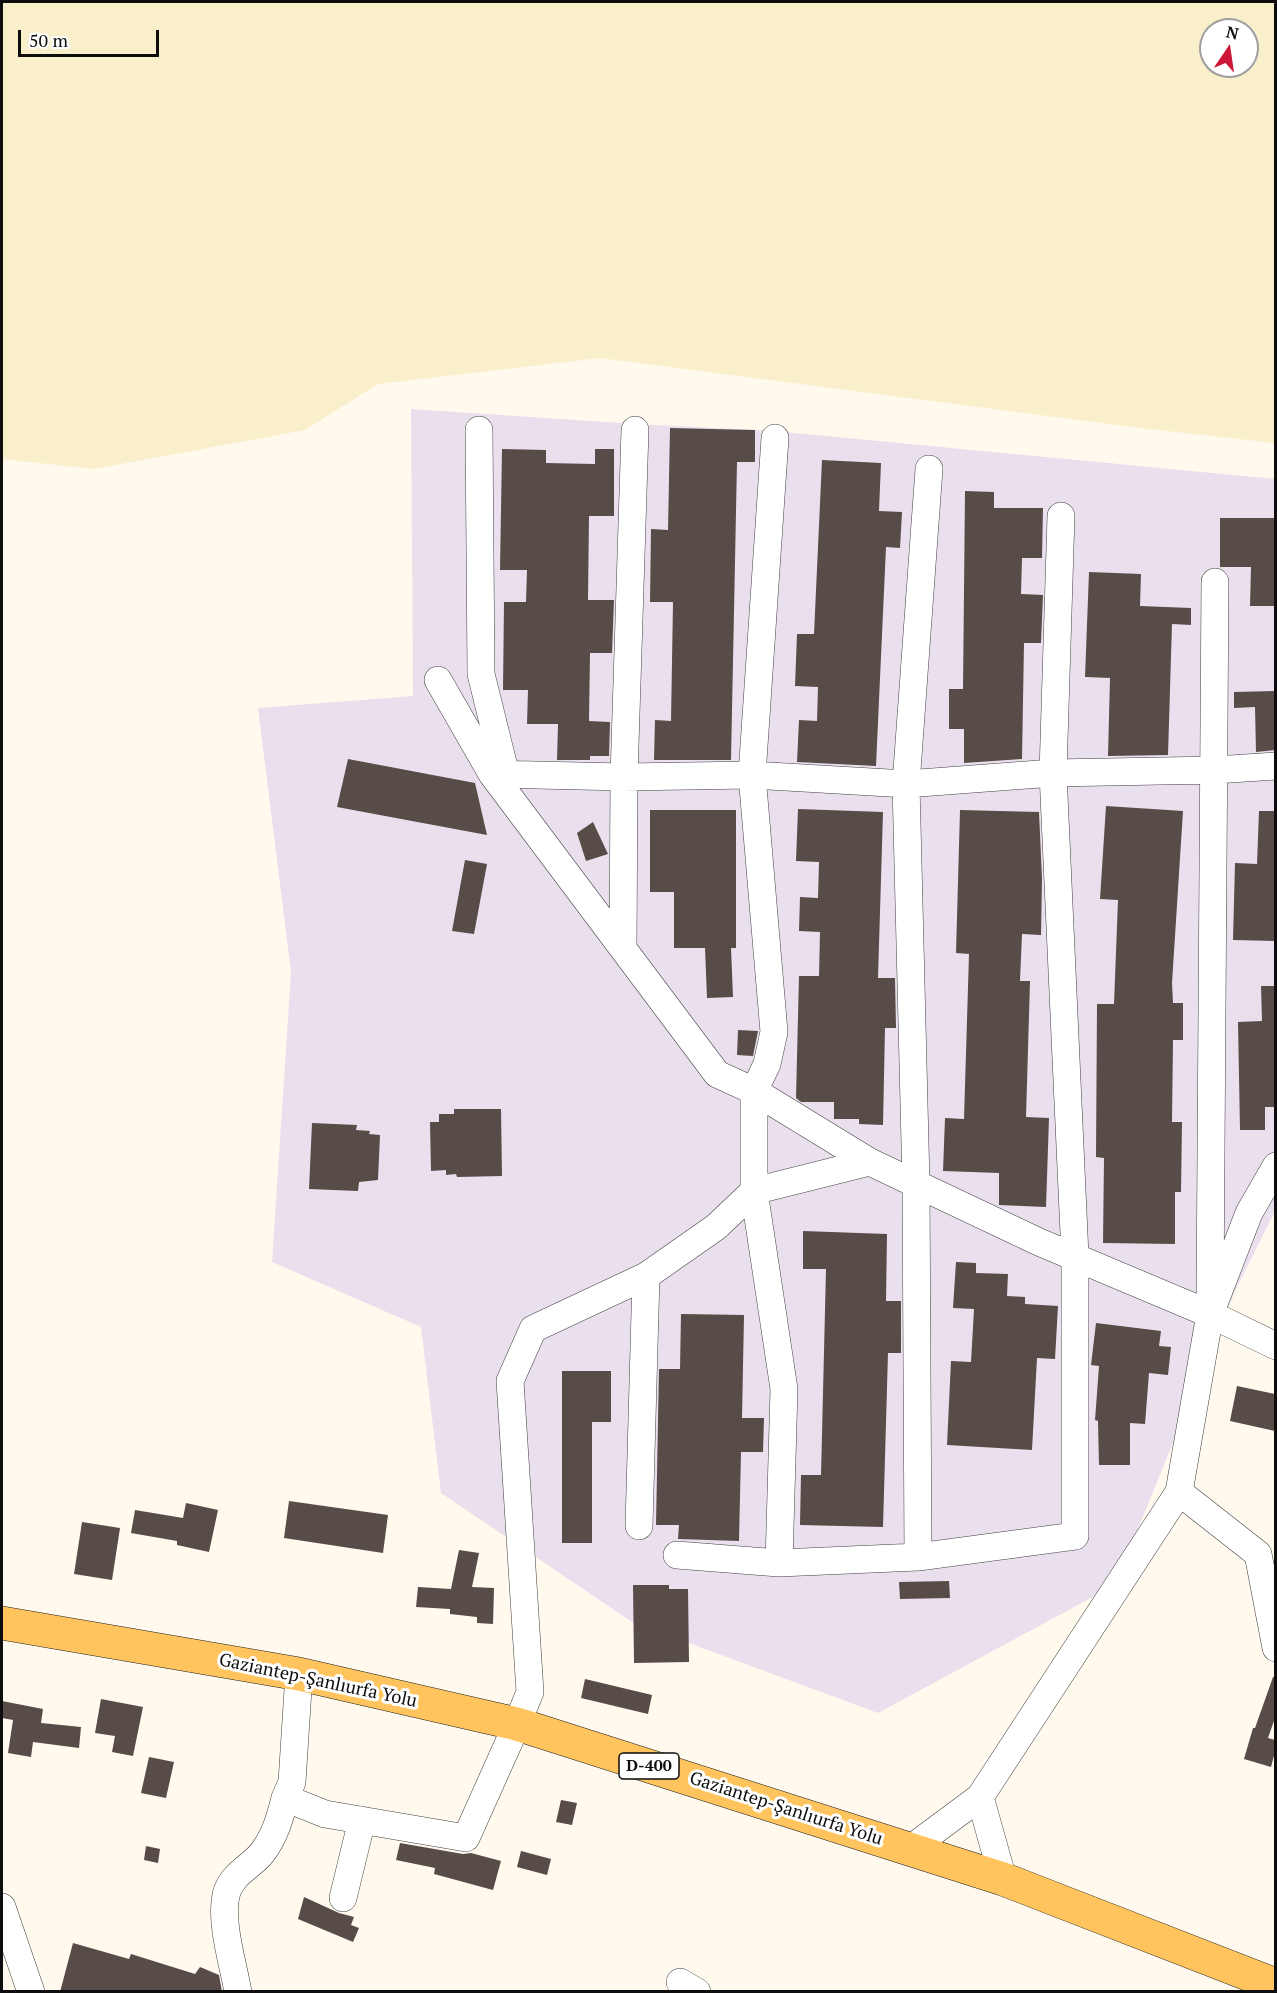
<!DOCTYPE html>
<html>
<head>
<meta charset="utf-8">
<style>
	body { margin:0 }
	#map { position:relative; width:1277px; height:1993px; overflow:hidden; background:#fff9ee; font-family:"PT Serif",serif }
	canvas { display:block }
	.frame { position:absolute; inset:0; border:3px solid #0d0d0d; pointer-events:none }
	.north { position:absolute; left:1199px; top:18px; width:60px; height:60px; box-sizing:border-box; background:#fff; border:2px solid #9e9e9e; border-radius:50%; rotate:13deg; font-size:16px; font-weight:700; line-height:24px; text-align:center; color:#0d0d0d }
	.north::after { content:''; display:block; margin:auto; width:21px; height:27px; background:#cd1635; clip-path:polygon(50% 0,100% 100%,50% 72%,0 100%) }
	.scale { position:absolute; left:18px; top:30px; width:141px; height:27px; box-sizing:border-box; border:3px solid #0d0d0d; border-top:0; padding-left:8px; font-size:18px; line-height:21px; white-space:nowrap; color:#0d0d0d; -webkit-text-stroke:4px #fff; paint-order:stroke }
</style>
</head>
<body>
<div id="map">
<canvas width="1277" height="1993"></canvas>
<div class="frame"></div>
<div class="north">N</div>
<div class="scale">50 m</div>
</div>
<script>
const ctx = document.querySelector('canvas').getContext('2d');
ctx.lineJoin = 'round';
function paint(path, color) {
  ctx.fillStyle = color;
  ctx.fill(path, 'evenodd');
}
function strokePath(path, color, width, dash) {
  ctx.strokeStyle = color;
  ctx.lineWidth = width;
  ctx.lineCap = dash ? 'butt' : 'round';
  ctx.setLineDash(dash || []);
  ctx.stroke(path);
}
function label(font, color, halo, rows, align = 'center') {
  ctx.font = font + ' "PT Serif",serif';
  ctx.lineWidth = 6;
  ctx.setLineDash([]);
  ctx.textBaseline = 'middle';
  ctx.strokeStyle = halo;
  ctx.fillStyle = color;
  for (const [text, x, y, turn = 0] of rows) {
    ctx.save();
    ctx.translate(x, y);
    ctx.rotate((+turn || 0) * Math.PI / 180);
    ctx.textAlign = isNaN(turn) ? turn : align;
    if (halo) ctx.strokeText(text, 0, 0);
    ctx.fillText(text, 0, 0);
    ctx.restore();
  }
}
paint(new Path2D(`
	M411 409 636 424 774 431 1275 479V1211L1236 1289 1115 1585 878 1713 632 1622 441 1493 421 1327 272 1262 291 972 258 708 413 696Z`), '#eae0ed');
paint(new Path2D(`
	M2 2H1275V443L1140 428 600 358 378 384 305 430 94 469 2 459ZM1211 30H1247V66H1211Z`), '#f9efca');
paint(new Path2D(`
	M670 428 755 430V462H737L731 760H654L655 720 671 721 673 602H650L651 529 668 530Z
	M502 449 546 450V463L595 464V449H614V516H589L588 600H614L612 653H590L589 721 610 722 609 756H590V760H557L558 724H527L528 690H503L504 602H526L527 570H500Z
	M822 460 881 463 879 511 902 512 900 548 886 547 876 766 797 762 799 720 817 721 818 687 795 686 797 634H814Z
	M965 491 994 492V508H1043L1042 558H1022L1021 594 1043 595 1041 643H1024L1022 759 964 763V729H949V689H963Z
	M1220 518H1275V606H1250L1251 567H1220Z
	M1089 572 1141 574 1140 606 1191 608V625L1172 624 1168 755 1108 756 1110 678 1085 677Z
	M1275 691V750L1256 752 1255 707 1234 708V692Z
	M348 759 475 783 487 835 337 807Z
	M1106 806 1183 811 1172 983 1173 1003H1183V1040H1173L1172 1122H1182L1181 1192H1175V1244L1103 1243 1104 1158 1096 1157 1097 1004H1114L1118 900 1100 899Z
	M798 809 883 812 878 978H895L896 1028H885L883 1125 859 1124V1119H834V1102H801L796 1098 799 976H819L820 932 799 931 800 897 818 898 819 862 796 861Z
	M650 810H736V948H731L733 997 707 998 705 948H674V892H650Z
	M960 810 1039 812 1042 879 1041 935 1022 934 1020 981H1030L1026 1117 1049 1118 1046 1207 999 1205V1173L943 1171 945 1118 964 1119 969 954 956 953Z
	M1259 811H1275V941L1233 940 1235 863 1257 864Z
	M593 822 608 854 586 861 577 833Z
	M465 860 487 864 474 934 452 931Z
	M1261 986H1275V1107H1265V1130H1240L1238 1022 1262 1021Z
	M738 1030 758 1031 753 1056 737 1055Z
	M454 1109H501L502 1176 457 1177 456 1174 446 1175V1170L431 1171 430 1122H439V1114H454Z
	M312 1123 357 1125 356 1130 370 1131 369 1134 380 1135 378 1180 359 1182 358 1191 309 1189Z
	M803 1231 887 1234 886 1301H901V1353H888L883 1527 800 1525 801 1475H821L826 1269H803Z
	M956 1262 976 1263V1273L1008 1274 1007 1296 1025 1297V1304L1058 1306 1055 1359 1037 1358 1032 1450 947 1445 951 1361 971 1362 974 1309 953 1308Z
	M681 1314 744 1315 742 1418H764L763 1452H741L739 1541 678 1539 679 1525H656L659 1369H680Z
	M1096 1323 1161 1331 1159 1346 1171 1347 1168 1375 1149 1373 1145 1424 1130 1423V1465H1099L1098 1421 1095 1420 1099 1366 1091 1365Z
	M562 1371H611V1422H592V1543H562Z
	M1237 1386 1275 1394V1431L1230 1421Z
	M289 1501 388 1515 383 1553 284 1538Z
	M186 1503 218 1510 209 1552 177 1545V1541L131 1533 135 1510 183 1518Z
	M82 1522 120 1528 112 1580 74 1574Z
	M459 1550 479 1553 472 1587 494 1588 493 1624 477 1623V1617L450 1614V1609L416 1607 418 1587 451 1589Z
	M949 1581 950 1598 900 1599 899 1582Z
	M633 1585H669V1589H688L689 1662 634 1663Z
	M1273 1677H1275V1718L1268 1738 1275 1740V1752L1271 1767 1244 1759 1253 1728H1255Z
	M585 1679 652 1695 648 1714 581 1698Z
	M101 1699 143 1707 133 1756 112 1752 115 1736 95 1733Z
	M2 1701 43 1709 41 1723 81 1727 79 1748 33 1742 31 1757 8 1753 13 1720 2 1718Z
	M149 1757 174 1762 166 1798 141 1793Z
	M561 1800 577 1803 572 1825 556 1822Z
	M400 1843 463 1854 471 1853 501 1861 493 1890 434 1874 435 1868 396 1860Z
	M146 1846 160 1849 158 1863 144 1860Z
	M521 1851 551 1859 547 1875 517 1867Z
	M304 1897 339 1913 354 1917 351 1925 359 1928 353 1942 298 1919Z
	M73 1943 129 1959 131 1954 195 1974 200 1967 219 1975 222 1992H60Z`), '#574c48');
const minor = new Path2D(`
	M479 430 481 674 506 775
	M775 438 752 775 774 1032 767 1064 754 1091V1191L784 1389 779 1563
	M438 680 492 774 717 1074 754 1091 870 1162 1039 1242 1210 1314 1276 1346
	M492 774 624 777 752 775 906 784 1053 773 1215 770 1276 766
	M623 948 624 777 635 430
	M1210 1295 1215 582
	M1179 1492 1258 1554 1276 1648
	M639 1526 646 1276
	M677 1555 779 1563 918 1557 1075 1536V1256L1053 773 1061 516
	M918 1557 916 1183 906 784 929 469
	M299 1674 292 1782 285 1798 325 1814 466 1838 517 1724 530 1692 510 1381 533 1329 646 1276 716 1227 754 1191 870 1162
	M980 1797 1003 1879
	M910 1849 980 1797 1179 1492 1210 1314 1249 1213 1276 1166
	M343 1898 362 1820
	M2 1907 31 1992
	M680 1982 697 1992
	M238 1992C233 1963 220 1923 226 1895 231 1874 251 1867 262 1853 275 1836 280 1818 285 1798`);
const major = new Path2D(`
	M2 1623 299 1674 517 1724 1003 1879 1276 1985`);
strokePath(minor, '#404040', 28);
strokePath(major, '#1e1e1e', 34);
strokePath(minor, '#fff', 27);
strokePath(major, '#ffc45e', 33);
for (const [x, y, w] of [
	[649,1766,60]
]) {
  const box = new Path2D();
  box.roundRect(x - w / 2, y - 13, w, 26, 4.5);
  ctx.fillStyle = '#fff';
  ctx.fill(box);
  strokePath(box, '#0d0d0d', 1.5);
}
label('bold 16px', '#0d0d0d', null, [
	["D-400",649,1766]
]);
label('18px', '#0d0d0d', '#fff', [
	["Gaziantep-Şanlıurfa Yolu",318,1681,12],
	["Gaziantep-Şanlıurfa Yolu",786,1809,18]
]);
</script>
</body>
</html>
